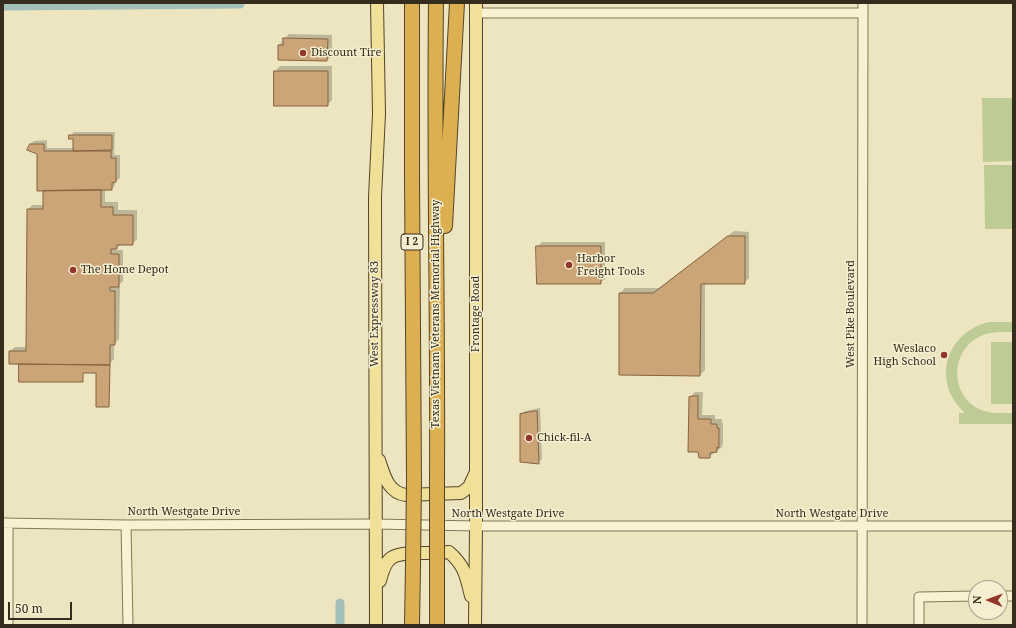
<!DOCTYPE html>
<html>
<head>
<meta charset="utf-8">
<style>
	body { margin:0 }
	#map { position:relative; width:1016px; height:628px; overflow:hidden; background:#ede5c0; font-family:"Noto Serif",serif }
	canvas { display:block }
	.frame { position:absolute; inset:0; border:4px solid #362c1d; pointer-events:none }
	.north { position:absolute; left:968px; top:580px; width:40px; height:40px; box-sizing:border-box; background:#f5eed0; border:1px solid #a9a088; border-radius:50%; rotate:271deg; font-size:11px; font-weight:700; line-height:16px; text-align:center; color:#362c1d }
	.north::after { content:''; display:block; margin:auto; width:14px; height:18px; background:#943629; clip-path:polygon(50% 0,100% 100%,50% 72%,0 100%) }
	.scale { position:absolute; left:8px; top:602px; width:64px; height:18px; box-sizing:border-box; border:2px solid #362c1d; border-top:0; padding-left:5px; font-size:12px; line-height:14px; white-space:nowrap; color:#362c1d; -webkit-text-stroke:3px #f5eed0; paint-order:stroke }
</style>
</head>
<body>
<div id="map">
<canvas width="1016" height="628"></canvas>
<div class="frame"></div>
<div class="north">N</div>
<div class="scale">50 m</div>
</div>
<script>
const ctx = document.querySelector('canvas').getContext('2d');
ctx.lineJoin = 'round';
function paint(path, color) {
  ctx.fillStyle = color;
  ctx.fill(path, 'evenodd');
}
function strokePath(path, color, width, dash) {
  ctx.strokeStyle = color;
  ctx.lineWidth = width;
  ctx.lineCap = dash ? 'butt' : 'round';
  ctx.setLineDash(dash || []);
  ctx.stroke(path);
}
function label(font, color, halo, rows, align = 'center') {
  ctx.font = font + ' "Noto Serif",serif';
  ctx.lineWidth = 3;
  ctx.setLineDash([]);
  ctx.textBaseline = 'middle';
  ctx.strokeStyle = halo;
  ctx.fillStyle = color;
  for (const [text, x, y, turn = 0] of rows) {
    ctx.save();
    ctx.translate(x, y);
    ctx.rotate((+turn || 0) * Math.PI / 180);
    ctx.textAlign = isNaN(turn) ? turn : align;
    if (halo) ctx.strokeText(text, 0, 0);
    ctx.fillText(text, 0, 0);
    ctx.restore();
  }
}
paint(new Path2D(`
	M982 98H1013V161L983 162Z
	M984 165H1013V229H985Z
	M989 322H1013V332C1002 332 990 331 979 337 950 351 950 395 979 409 990 414 1002 413 1013 413V424H959V413H965C931 382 945 333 989 322Z
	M991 342H1013V404H991Z`), '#becb95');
paint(new Path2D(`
	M289 34 332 35V56L327 60 279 45Z
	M280 66H332V100L327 105 275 71Z
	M74 132H115L114 155H120V178L115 182V186L111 189H105V202H118V210H137V239L132 244H121L115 250H123V281L117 287H120L119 339 114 344V359L105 368 107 369 110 366 109 406 97 372 20 363 10 351 15 347H27L28 210 32 205H44V190L38 153 30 144 34 141 47 140V148H74V138L70 136Z
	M734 231 749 232V278L744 283H705V370L700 375 620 293 625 288H659Z
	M542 242H605V279L600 283 537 247Z
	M695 392H703L702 415H715V419H722V423H723V442L722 447 709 457 690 397Z
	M540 408 542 459 538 463 521 414 525 411Z`), '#0003');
strokePath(new Path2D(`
	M3 6 240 4
	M340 625V603`), '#a3bfba', 9);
const building = new Path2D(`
	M283 38 328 39 327 61 278 60V45H283Z
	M274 71H328V106H274Z
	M69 135H112V150L73 151V139H69Z
	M30 144H44V151H111V158H116V182L112 183V190L37 191V154L27 150Z
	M101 190V207H113V215H133V245H117V249H111V254H119V287H110V291H115V345H110V365L9 364V351H26L27 209H43V191Z
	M728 236H745V284H701L700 376 619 375V293H653Z
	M536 246H601V284H537Z
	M19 364 110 365 109 407H96V373H83V382H19Z
	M698 396V419H711V424H717V428H719V448L717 447V452L710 453V458H699L698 452H688L689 397Z
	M537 411 539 464 520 462V414Z`);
paint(building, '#cba477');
strokePath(building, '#85633f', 1);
const minor = new Path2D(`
	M476 13H863
	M3 523 126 525 375 524 476 526H1013
	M126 525 128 625
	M1000 596H1013
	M8 625V523
	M862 625 863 3
	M919 625V597L976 596`);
const major = new Path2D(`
	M379 460C384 475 388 493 406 495L461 493 469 487 475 474
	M380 581C386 555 393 554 417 553 428 553 439 553 449 552 465 566 466 576 471 596
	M376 625 375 197 379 114 377 3
	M475 625 476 526V3`);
const highway = new Path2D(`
	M412 3V176L414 480
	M436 3C434 162 438 320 437 479
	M445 226 457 3
	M437 566V625
	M412 625 413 566`);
strokePath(minor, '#867659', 11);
strokePath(major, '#54442d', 14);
strokePath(highway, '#54442d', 16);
strokePath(minor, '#f8f2d3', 9);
strokePath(major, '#f0e098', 12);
strokePath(highway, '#dcb051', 14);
const highwayBridge = new Path2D(`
	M413 566 414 480
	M437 566V479`);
strokePath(highwayBridge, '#54442d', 16, []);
strokePath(highwayBridge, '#dcb051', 14);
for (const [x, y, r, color] of [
	[303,53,4,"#943629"],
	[569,265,4,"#943629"],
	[73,270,4,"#943629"],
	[944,355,4,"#943629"],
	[529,438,4,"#943629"]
]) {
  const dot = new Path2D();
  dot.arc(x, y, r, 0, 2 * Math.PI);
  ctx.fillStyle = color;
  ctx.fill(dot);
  strokePath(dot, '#f5eed0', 1.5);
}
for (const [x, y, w] of [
	[412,242,22]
]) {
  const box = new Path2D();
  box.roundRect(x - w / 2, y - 8, w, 16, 3);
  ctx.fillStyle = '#f5eed0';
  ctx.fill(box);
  strokePath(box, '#362c1d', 1);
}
label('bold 10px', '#362c1d', null, [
	["I 2",412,242]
]);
label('11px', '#362c1d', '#f5eed0', [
	["Discount Tire",311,53],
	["Harbor",577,259],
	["Freight Tools",577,272],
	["The Home Depot",81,270],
	["Weslaco",936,349,"right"],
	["High School",936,362,"right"],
	["Chick-fil-A",537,438]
], 'left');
label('11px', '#362c1d', '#f5eed0', [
	["West Expressway 83",375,314,-90],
	["Texas Vietnam Veterans Memorial Highway",436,314,-90],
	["Frontage Road",476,314,-90],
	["West Pike Boulevard",851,314,-90],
	["North Westgate Drive",184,512],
	["North Westgate Drive",508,514],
	["North Westgate Drive",832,514]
]);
</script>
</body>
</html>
